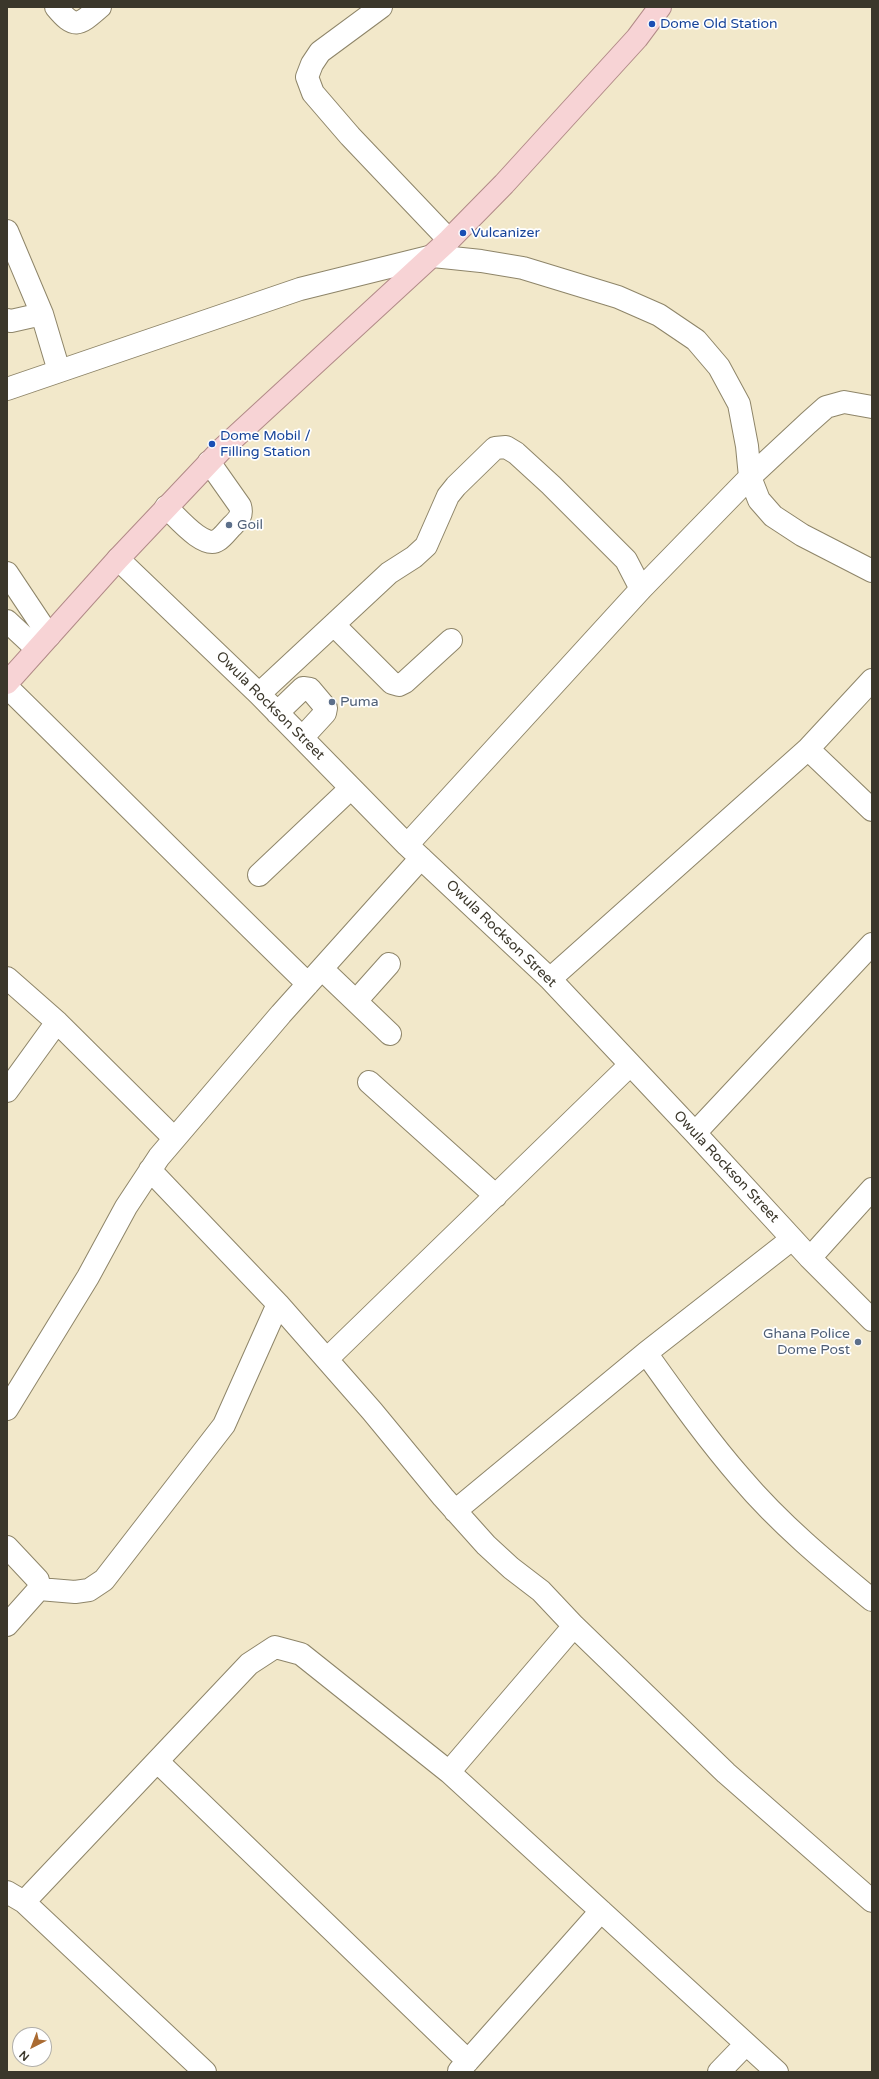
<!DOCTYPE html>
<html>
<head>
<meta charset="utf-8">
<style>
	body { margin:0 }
	#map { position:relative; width:879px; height:2079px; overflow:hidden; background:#f2e8ca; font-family:"Varela Round",sans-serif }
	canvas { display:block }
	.frame { position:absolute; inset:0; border:8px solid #3b372b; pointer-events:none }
	.north { position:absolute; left:12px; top:2027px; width:40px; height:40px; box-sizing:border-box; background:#fff; border:1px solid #b1afaa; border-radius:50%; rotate:222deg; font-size:11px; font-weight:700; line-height:16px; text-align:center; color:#3b372b }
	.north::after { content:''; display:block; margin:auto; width:14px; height:18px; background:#aa6b32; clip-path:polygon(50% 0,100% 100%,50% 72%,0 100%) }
</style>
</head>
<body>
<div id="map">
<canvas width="879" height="2079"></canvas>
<div class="frame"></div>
<div class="north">N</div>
</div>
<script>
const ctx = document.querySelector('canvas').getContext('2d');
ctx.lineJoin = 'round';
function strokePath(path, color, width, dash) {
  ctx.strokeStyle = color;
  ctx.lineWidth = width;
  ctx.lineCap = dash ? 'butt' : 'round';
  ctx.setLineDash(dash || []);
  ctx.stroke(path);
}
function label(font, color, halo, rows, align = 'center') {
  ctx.font = font + ' "Varela Round",sans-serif';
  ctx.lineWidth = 3.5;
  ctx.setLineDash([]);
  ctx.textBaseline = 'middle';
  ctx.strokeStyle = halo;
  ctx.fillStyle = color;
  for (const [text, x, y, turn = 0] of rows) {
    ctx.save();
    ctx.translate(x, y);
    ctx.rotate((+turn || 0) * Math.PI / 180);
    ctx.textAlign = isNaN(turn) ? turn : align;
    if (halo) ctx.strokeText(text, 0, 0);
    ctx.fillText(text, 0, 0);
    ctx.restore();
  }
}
const minor = new Path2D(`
	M56 7C75 30 79 25 100 7
	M381 7 320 52 312 64 307 77 313 93 350 136 449 240
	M7 231 42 314 59 371
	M7 320 11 321 42 314
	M7 389 300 289 433 256 481 261 523 268 618 297 659 315 696 340 719 367 739 404 747 446 750 477 759 500 773 516 802 535 872 571
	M166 507C177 517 204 550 218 540 223 537 227 531 231 527 238 520 243 516 240 506L209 462
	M118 559 259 694 407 845 550 979 695 1133 810 1258 872 1320
	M7 573 49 636
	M7 621 37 649
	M334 625 392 683 399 685 405 682 451 640
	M7 687C108 786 207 886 308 984
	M259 694 389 573 414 557 426 546 448 496 456 486 495 448 506 447 516 453 551 485 626 560 641 589
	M277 713 303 688 310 689 326 708 325 713 302 738
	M808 749 872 810
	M407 845 641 589 750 477 808 423 826 407 844 402 872 407
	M259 875 351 788
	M322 969 390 1034
	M7 978 57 1022 174 1138
	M550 979 808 749 872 680
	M356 1001 389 964
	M369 1082 496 1196
	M7 1091 57 1022
	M695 1133 872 944
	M150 1170 278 1304 372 1411 443 1497 486 1545 511 1568 541 1591 574 1626 726 1773 872 1901
	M810 1258 872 1189
	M646 1353C676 1395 707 1439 741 1478 780 1524 826 1562 872 1600
	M327 1359 630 1065
	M7 1409 88 1277 126 1207 159 1157 281 1014 421 858
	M455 1511 646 1353 792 1239
	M7 1547 38 1580 39 1589 7 1625
	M39 1589 75 1592 89 1590 104 1580 224 1425 278 1304
	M158 1762 468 2061
	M449 1772 574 1626
	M7 1892 24 1902 205 2072
	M24 1902 249 1664 275 1647 301 1654 449 1772 777 2072
	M459 2071 601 1911
	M719 2072 746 2044`);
const major = new Path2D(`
	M7 683 118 559 222 449 449 240 504 184 637 38 660 7`);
strokePath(minor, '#8e8569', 24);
strokePath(major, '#b18a87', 24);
strokePath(minor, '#fff', 22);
strokePath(major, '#f7d3d5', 22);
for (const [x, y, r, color] of [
	[652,24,4,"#1a4fb4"],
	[463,233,4,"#1a4fb4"],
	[212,444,4,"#1a4fb4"],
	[229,525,4,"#5c6f8a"],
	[332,702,4,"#5c6f8a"],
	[858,1342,4,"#5c6f8a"]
]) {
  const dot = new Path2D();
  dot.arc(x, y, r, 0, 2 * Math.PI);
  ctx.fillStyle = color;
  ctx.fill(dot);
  strokePath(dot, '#fff', 1.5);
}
label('14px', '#164399', '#fff', [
	["Dome Old Station",660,24],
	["Vulcanizer",471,233],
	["Dome Mobil /",220,436],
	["Filling Station",220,452]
], 'left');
label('14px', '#4e5e75', '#fff', [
	["Goil",237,525],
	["Puma",340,702],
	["Ghana Police",850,1334,"right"],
	["Dome Post",850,1350,"right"]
], 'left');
label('14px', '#3b372b', '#fff', [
	["Owula Rockson Street",270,706,45],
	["Owula Rockson Street",501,934,44],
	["Owula Rockson Street",726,1167,47]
]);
</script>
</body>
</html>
